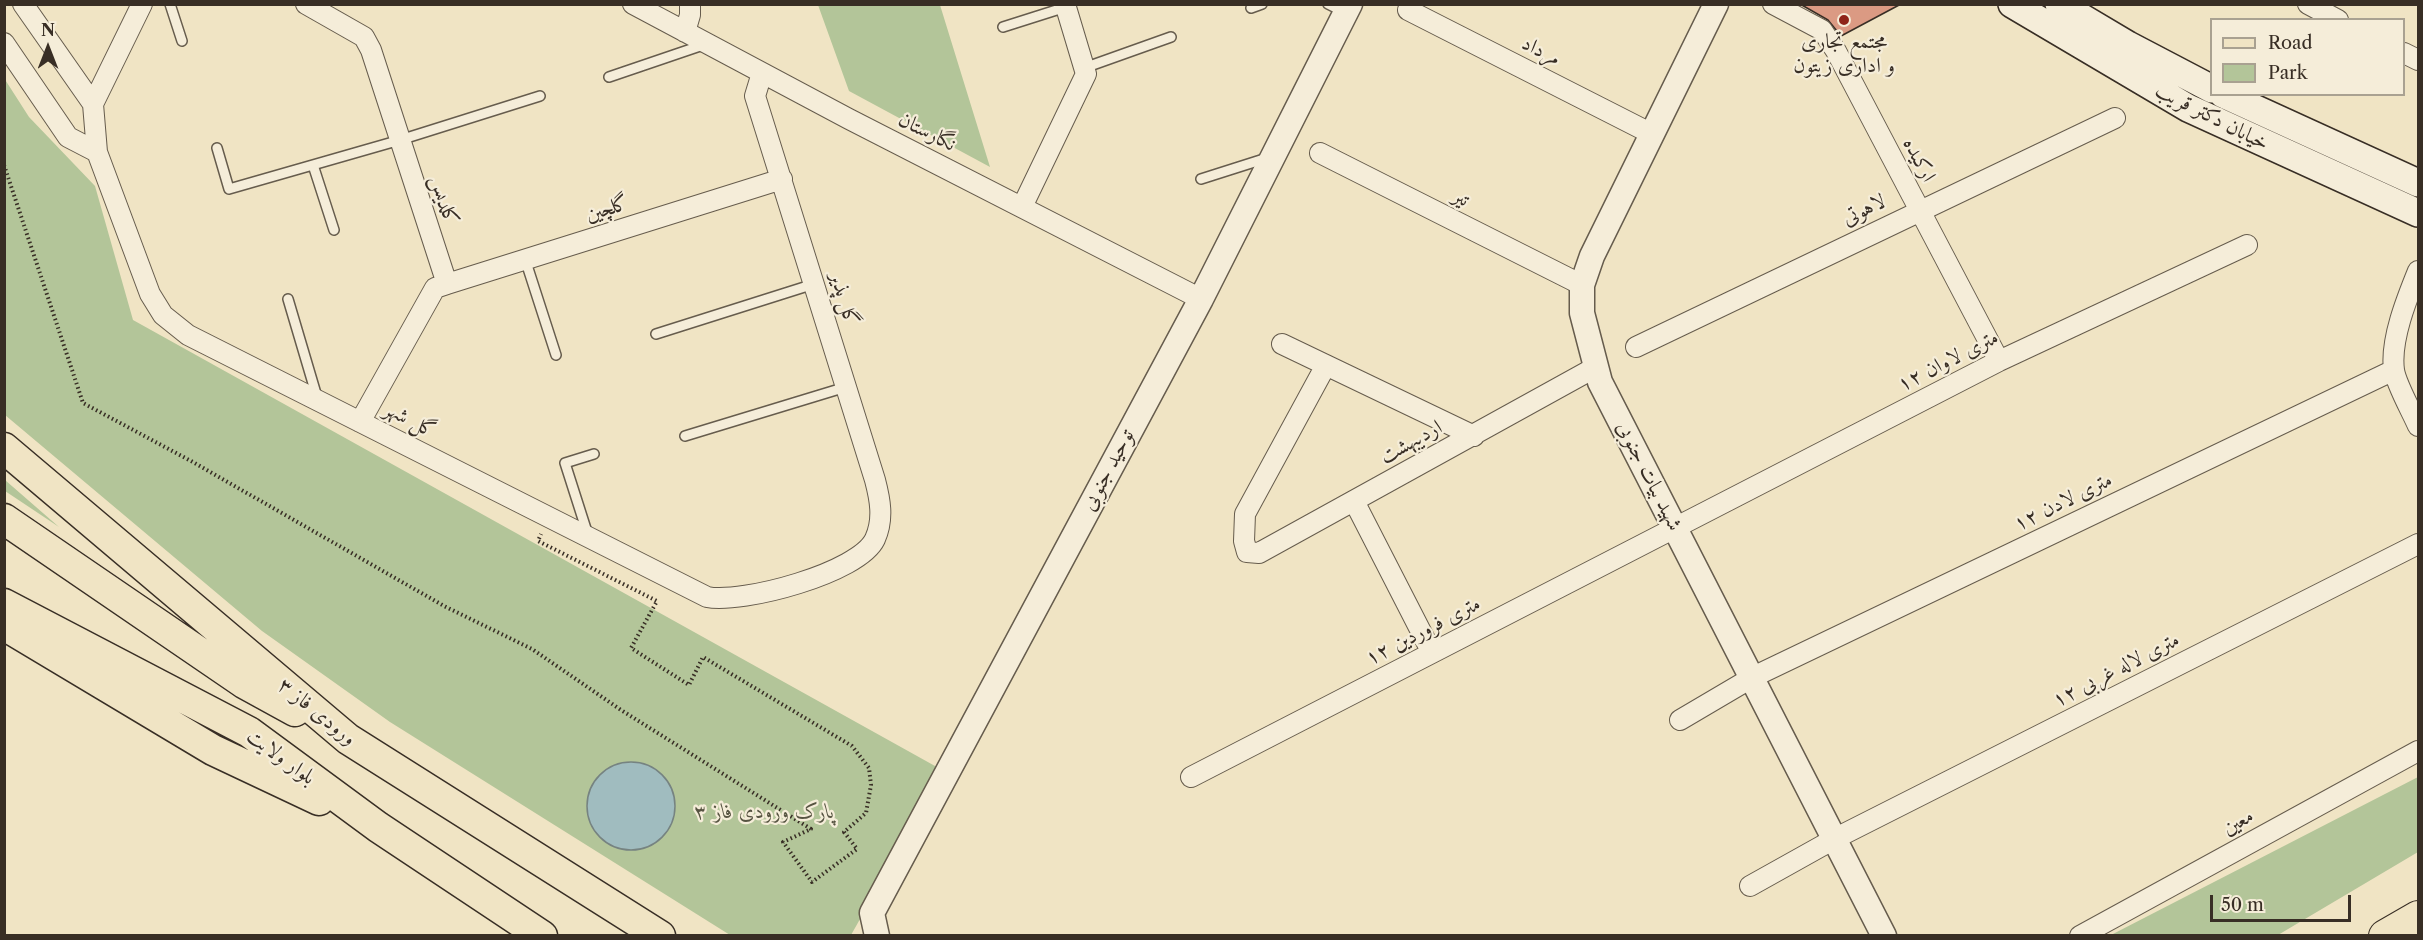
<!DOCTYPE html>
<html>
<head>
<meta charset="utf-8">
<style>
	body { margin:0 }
	#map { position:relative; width:2423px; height:940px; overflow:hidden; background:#f0e4c4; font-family:"Libre Caslon Text",serif }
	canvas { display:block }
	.frame { position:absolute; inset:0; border:6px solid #382e25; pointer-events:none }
	.legend { position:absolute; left:2210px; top:18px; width:195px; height:78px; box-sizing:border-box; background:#f5edd9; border:2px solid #a9a191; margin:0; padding:8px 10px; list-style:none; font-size:18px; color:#382e25 }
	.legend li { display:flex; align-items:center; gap:12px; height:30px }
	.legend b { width:30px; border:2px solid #a9a191 }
	.north { position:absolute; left:18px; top:18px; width:60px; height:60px; -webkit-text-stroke:4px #f5edd9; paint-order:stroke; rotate:0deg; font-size:16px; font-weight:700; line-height:24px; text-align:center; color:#382e25 }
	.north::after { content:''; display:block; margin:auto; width:21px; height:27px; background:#382e25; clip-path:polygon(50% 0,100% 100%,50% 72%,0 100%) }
	.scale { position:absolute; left:2210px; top:895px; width:141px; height:27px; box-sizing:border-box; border:3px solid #382e25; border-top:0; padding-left:8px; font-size:18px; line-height:21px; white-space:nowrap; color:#382e25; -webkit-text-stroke:4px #f5edd9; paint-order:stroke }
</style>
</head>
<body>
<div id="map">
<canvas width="2423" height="940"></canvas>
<div class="frame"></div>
<ul class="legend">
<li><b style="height:8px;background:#f0e4c4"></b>Road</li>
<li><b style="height:16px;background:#b3c599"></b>Park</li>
</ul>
<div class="north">N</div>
<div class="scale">50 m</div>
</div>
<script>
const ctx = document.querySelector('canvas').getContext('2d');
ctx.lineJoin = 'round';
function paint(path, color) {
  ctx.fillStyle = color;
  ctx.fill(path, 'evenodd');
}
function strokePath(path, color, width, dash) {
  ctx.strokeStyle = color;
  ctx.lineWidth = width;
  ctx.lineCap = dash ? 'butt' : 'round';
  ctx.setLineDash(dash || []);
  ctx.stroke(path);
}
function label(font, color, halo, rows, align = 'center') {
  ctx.font = font + ' "Libre Caslon Text",Amiri,serif';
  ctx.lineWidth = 4.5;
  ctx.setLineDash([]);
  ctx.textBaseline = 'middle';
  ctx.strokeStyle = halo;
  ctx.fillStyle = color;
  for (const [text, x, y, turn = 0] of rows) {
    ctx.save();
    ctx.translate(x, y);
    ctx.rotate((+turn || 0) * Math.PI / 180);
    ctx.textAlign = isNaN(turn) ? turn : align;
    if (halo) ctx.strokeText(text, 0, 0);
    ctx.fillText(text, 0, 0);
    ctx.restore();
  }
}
paint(new Path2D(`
	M818 5H940L990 167 849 91Z
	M4 78 29 117 95 186 133 320 944 771 851 935H730L390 722 262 631 5 415Z
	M5 480 59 527 5 491Z
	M2418 777V852L2278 935H2111Z`), '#b3c599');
const water = new Path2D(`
	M587 806a44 44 0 1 1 88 0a44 44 0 1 1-88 0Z`);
paint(water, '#a0bcbf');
strokePath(water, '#768381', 1.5);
const building = new Path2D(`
	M1800 4H1901L1841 36 1828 20Z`);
paint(building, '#db9a83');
strokePath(building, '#382e25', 1.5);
const service = new Path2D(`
	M170 4 182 41
	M1328 4 1344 12
	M1251 8 1262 4
	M1003 27 1066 7
	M1084 68 1171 37
	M609 77 706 44
	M217 148 229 189 400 140 540 96
	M313 165 334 230
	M1201 179 1267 158
	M525 259 556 355
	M288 299 317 397
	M656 334 814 284
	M685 436 846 387
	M588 535 565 463 594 454`);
const minor = new Path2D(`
	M23 4 93 104
	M142 4 93 104 97 152 150 294 163 315 188 335 707 597C742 604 859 573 875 539 884 519 880 499 875 480L755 96 762 73
	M306 4 364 37 371 50 447 284 435 288 360 422
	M633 4 849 119 1201 299
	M1773 4 1822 30 1836 51 1999 361
	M2308 4 2338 20
	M1408 10 1652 134
	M685 32 690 15V4
	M4 43 68 137 97 152
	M2404 53 2418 60
	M1320 153 1582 285
	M1022 207 1086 74 1065 4
	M2418 271C2407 298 2390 340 2394 370 2396 384 2412 412 2418 426
	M447 284 782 179
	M1282 344 1474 436
	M1636 347 2115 118
	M1326 365 1245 514 1244 541 1247 552 1259 553 1596 367
	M1354 501 1432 653
	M1680 720 1753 677 2394 370
	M1191 777 1999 361 2247 245
	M1750 886 1836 838 2418 544
	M2080 936 2418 751`);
const tertiary = new Path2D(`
	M1716 4 1592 256 1582 285V313L1600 382 1884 936
	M877 936 872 913 1201 299 1350 4`);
const secondary = new Path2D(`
	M2012 4 2188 108 2418 213
	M2059 4 2128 45 2212 89
	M2223 94 2418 183`);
const primary = new Path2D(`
	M4 448 348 739 660 936
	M4 519 244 683 295 711
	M4 604 249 732 378 827 542 936
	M4 625 213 750 319 800`);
const trunk = new Path2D(`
	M2385 936 2418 917`);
strokePath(service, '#665c4d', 12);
strokePath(minor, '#665c4d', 22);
strokePath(tertiary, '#665c4d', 27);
strokePath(secondary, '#382e25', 30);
strokePath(primary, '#382e25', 33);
strokePath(trunk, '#382e25', 34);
strokePath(new Path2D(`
	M4 165 83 403 191 461 444 606 532 649 621 710 811 829 783 842 812 882 857 849 844 832 866 813 871 785 869 768 852 746 703 657 689 685 631 648 657 601 538 541 541 534`), '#382e25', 4, [1.5, 3]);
strokePath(service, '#f5edd9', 9);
strokePath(minor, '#f5edd9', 20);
strokePath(tertiary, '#f5edd9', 24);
strokePath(secondary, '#f5edd9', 27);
strokePath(primary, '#f0e4c4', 30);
strokePath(trunk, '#f0e4c4', 32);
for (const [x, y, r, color] of [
	[1844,20,6,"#8f2418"]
]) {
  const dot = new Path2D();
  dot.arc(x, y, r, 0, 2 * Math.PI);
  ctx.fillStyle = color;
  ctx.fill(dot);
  strokePath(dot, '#f5edd9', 2);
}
label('21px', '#382e25', '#f5edd9', [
	["مجتمع تجاری",1844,42],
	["و اداری زیتون",1844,66]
]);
label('21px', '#382e25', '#f5edd9', [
	["مرداد",1541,51,27],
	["خیابان دکتر قریب",2212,117,27],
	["نگارستان",927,132,27],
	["ارکیده",1919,160,62],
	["تیر",1461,198,27],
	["کلدیس",444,200,72],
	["گلچین",607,209,-17],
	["لاهوتی",1864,210,-26],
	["گل پذیر",844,299,73],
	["۱۲ متری لاوان",1948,361,-27],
	["گل شهر",410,420,27],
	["اردیبهشت",1411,442,-29],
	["توحید جنوبی",1108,470,-62],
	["شهید بیات جنوبی",1649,476,63],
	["۱۲ متری لادن",2063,502,-26],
	["۱۲ متری فروردین",1423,631,-27],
	["۱۲ متری لاله غربی",2116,670,-27],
	["ورودی فاز ۳",317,712,39],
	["بلوار ولایت",281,757,36],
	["معین",2238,822,-29]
]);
label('italic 21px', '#575442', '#f5edd9', [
	["پارک ورودی فاز ۳",765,812]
]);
</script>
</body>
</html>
